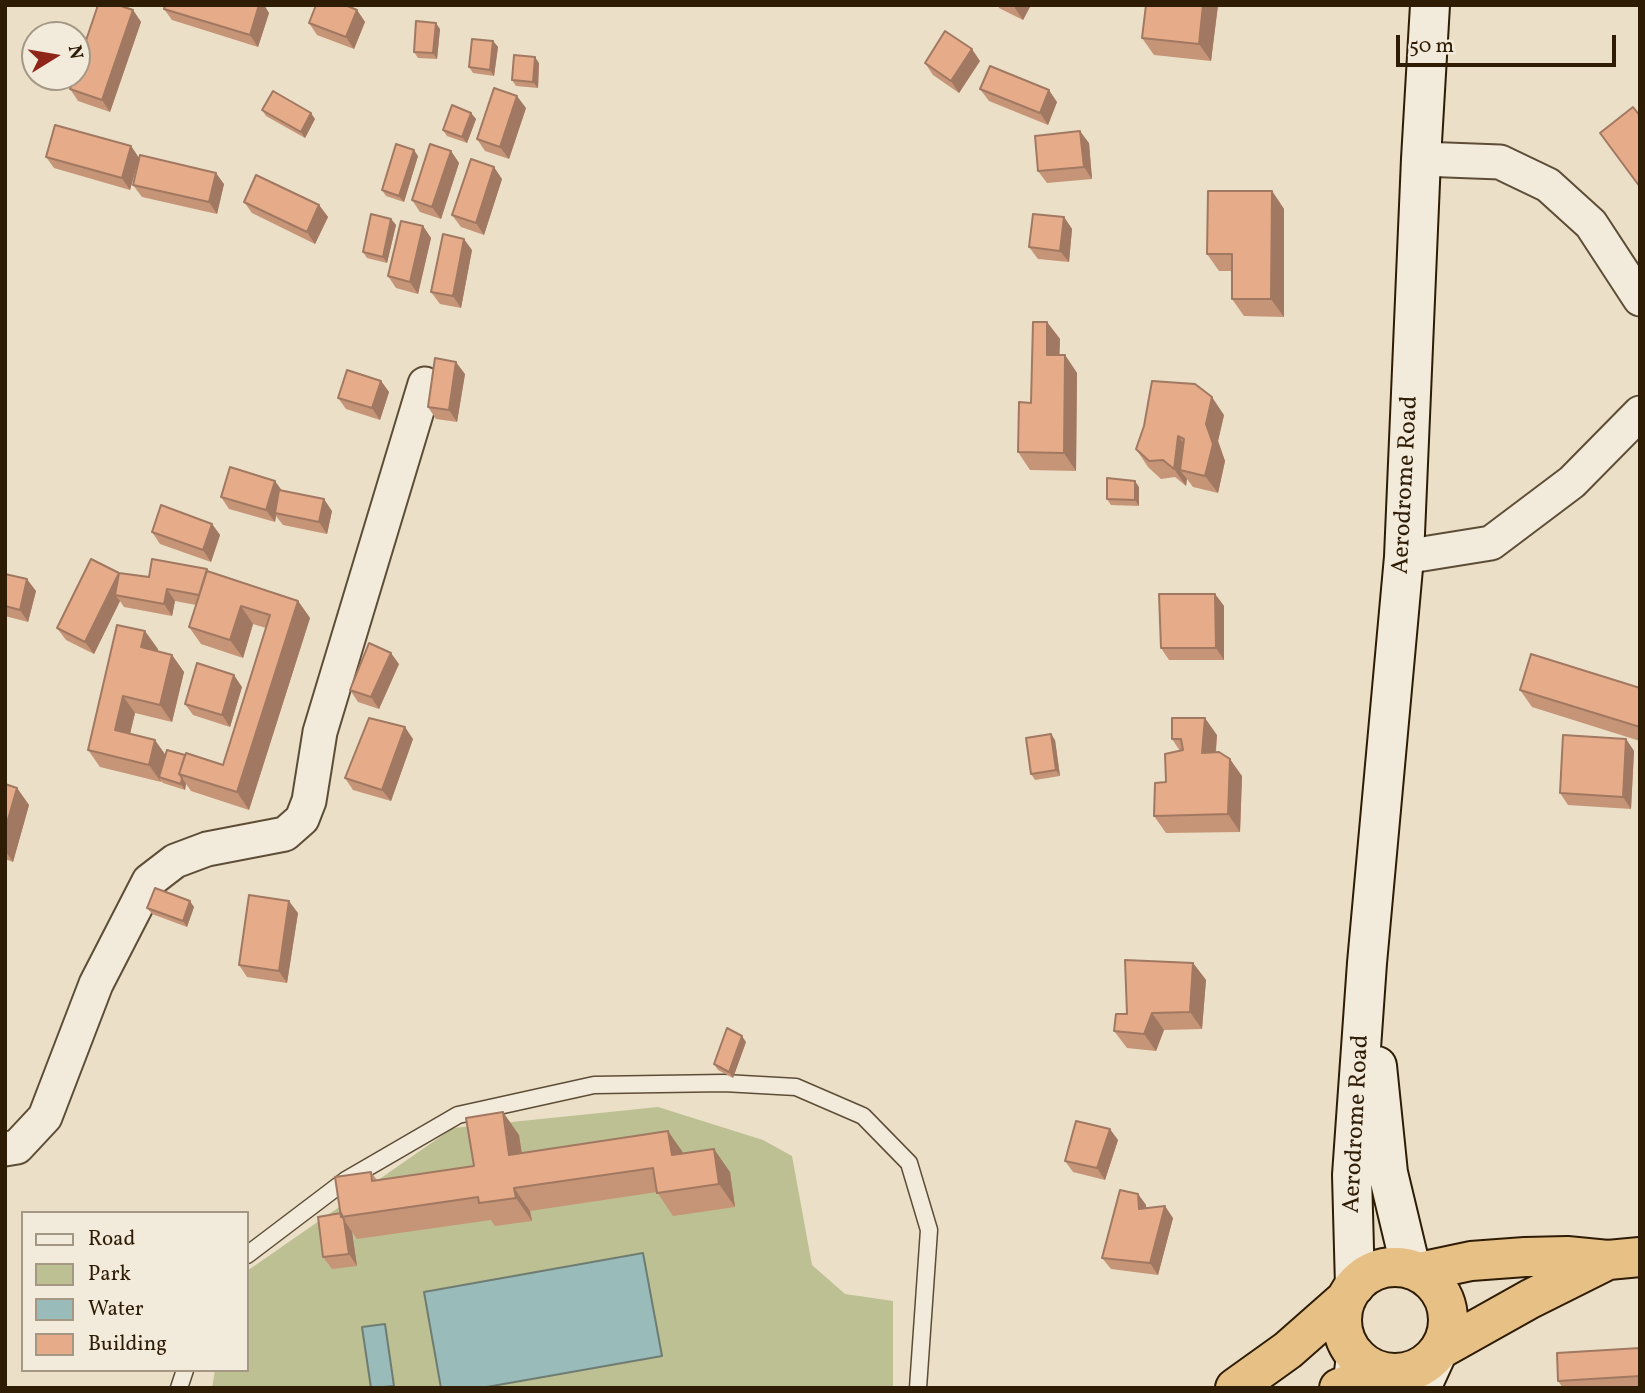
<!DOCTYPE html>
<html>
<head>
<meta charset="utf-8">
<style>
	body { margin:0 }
	#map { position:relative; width:1645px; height:1393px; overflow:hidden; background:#ebdfc7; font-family:Vollkorn,serif }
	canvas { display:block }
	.frame { position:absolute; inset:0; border:7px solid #2f1c05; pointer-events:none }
	.legend { position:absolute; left:21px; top:1211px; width:228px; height:161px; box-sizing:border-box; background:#f2eadb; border:2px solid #a49885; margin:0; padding:9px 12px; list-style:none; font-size:21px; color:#2f1c05 }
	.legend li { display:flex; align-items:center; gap:14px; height:35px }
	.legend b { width:35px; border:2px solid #a49885 }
	.north { position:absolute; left:21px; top:21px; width:70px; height:70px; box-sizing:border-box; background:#f2eadb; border:2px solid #a49885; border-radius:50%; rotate:79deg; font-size:19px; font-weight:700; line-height:28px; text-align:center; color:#2f1c05 }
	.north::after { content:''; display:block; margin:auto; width:24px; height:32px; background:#8f2418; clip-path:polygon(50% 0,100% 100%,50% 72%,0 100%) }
	.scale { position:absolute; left:1396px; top:35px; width:220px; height:32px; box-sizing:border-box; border:4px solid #2f1c05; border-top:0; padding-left:9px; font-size:21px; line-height:24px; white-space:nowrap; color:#2f1c05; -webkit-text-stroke:5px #f2eadb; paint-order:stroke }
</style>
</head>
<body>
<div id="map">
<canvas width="1645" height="1393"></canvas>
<div class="frame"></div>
<ul class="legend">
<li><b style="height:9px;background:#f2eadb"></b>Road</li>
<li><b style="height:19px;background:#bdc092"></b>Park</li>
<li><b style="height:19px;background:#99bcba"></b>Water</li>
<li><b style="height:19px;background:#e6ac8a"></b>Building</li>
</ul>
<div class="north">N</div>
<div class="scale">50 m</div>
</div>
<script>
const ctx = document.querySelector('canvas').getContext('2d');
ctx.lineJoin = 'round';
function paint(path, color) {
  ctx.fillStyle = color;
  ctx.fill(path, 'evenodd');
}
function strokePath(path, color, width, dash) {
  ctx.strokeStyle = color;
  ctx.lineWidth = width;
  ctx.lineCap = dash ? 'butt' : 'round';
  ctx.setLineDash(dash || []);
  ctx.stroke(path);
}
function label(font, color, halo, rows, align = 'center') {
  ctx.font = font + ' Vollkorn,serif';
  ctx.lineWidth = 5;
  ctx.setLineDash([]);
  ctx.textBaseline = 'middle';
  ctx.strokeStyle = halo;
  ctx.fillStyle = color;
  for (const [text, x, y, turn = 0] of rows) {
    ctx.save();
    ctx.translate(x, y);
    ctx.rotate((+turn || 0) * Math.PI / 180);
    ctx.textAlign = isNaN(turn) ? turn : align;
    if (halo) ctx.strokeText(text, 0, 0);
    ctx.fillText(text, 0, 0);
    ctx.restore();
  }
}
paint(new Path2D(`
	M658 1107 763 1140 792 1156 812 1265 845 1294 893 1301V1388H212L215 1370H247V1271L453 1128Z`), '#bdc092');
const water = new Path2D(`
	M643 1253 662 1356 481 1388H441L424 1292Z
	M385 1324 394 1386 371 1388 362 1327Z`);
paint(water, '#99bcba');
strokePath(water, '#6f7c72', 2);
const lane = new Path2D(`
	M247 1255 346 1180 458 1115 594 1085 724 1083 796 1087 863 1116 909 1163 929 1230 918 1388
	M179 1388 185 1370`);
const street = new Path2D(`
	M1421 159 1500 162 1548 185 1591 224 1640 299
	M1404 557 1491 543 1572 482 1640 413
	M5 1149 17 1147 45 1117 96 984 149 881 175 861 207 849 285 834 302 819 309 801 320 732 425 384`);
const secondary = new Path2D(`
	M1377 1066 1388 1173 1411 1269
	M1355 1286 1352 1175 1367 963 1404 557 1421 159 1430 5
	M1352 1388 1356 1356
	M1421 1388 1437 1353`);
const highway = new Path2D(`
	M1342 1320a53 53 0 1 1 106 0a53 53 0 1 1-106 0Z
	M1419 1272 1471 1261 1525 1257 1567 1256 1608 1260 1640 1257
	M1439 1350 1530 1299 1608 1260
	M1235 1388 1288 1350 1347 1298
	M1339 1388 1381 1372`);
strokePath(lane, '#5e4d36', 19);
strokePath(street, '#5e4d36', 37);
strokePath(secondary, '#2f1c05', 42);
strokePath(highway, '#2f1c05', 42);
strokePath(lane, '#f2eadb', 16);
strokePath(street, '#f2eadb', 33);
strokePath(secondary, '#f2eadb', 38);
strokePath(highway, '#e6c084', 38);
paint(new Path2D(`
	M165 5H264L269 13 258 47 172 20 164 9Z
	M998 5H1031L1023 20 999 8Z
	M1218 5 1211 61 1154 55 1142 38Z
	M133 10 141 22 110 112 78 101 70 89Z
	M357 10 365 22 354 49 317 35 309 23Z
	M440 29 437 59 418 58 414 52Z
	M493 41 498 47 494 76 473 73 469 67Z
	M980 61 959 93 933 75 925 63Z
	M539 63 538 88 516 86 512 80Z
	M980 89 1057 102 1048 125 989 101Z
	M526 108 509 159 485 151 477 139Z
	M262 110 315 119 305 138 266 116Z
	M471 113 476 119 467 143 447 136 443 130Z
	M1089 143 1092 179 1047 183 1038 171Z
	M131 146 139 158 130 190 54 168 46 157Z
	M451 151 459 163 441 219 420 212 412 200Z
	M418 156 404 202 386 196 382 190Z
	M502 179 484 235 461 227 452 215Z
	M224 184 217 214 142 197 133 185Z
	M1272 191 1284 209V317L1244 316 1232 299V271H1219L1207 254Z
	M244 202 319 205 328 217 315 244 252 213Z
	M1064 217 1072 229 1069 262 1038 259 1029 247Z
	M391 219 396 225 387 263 367 258 363 252Z
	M423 226 431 238 418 294 396 288 388 276Z
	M472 250 461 308 440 304 431 292Z
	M1047 322 1060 339 1059 355H1065L1077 373 1076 471 1030 470 1018 452 1031 403Z
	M465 374 457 422 436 419 428 407Z
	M381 381 389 392 380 420 346 409 338 398Z
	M1224 415 1218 441 1225 461 1218 493 1193 487 1187 479 1186 486 1175 477 1161 479 1148 467 1136 449Z
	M1139 487V506L1111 505 1107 499Z
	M282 491 332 511 327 534 283 525 276 516 275 522 229 509 221 497Z
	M212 524 220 535 211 562 160 544 152 532Z
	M207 569 209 571 298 601 310 618 249 810 191 791 186 784 185 790 163 783 161 781V782L100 767 88 750 117 625 158 649 157 651 172 655 184 672 172 722 135 713 130 733 166 755 223 765 266 628 253 624 243 658 201 644 189 627 196 605 175 601 172 616 124 607 120 601 94 654 66 640 57 628 119 573 149 577Z
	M5 574 36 591 28 622 5 616Z
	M1215 594 1224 606V660H1169L1161 648Z
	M399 664 379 709 358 702 350 690Z
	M242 687 230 727 193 715 185 704Z
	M1640 688V741L1532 707 1520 690Z
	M1217 735 1216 752 1242 776 1240 832 1166 833 1154 816 1166 782 1180 751 1172 739Z
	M413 739 391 801 353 790 345 778Z
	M1626 739 1634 751 1631 809 1568 805 1560 793Z
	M1055 740 1060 776 1035 780 1031 774Z
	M5 784 17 788 29 805 13 862 5 859Z
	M194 907 187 927 152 914 147 908Z
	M298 913 287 983 247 977 239 965Z
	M1193 963 1206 980 1202 1029 1164 1030 1156 1051 1127 1048 1114 1031 1127 1014Z
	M746 1042 733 1078 718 1070 714 1064Z
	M519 1135 522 1153 683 1154 730 1172 735 1207 673 1216 657 1192 530 1211 532 1221 495 1226 491 1220 357 1239 352 1232 357 1266 332 1269 323 1257 341 1213 371 1172 377 1180 474 1166Z
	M1118 1140 1105 1180 1073 1172 1065 1161Z
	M1138 1194 1146 1205V1208L1173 1218 1158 1275 1111 1269 1102 1258Z
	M1640 1348V1388H1563L1558 1381Z`), '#c69477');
paint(new Path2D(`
	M259 5H264L269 13 258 47 250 35Z
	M1016 5H1031L1023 20 1015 8Z
	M1203 5H1218L1211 61 1199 44Z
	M133 10 141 22 110 112 102 100Z
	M357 10 365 22 354 49 346 37Z
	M436 23 440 29 437 59 433 53Z
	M493 41 498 47 494 76 490 70Z
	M972 49 980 61 959 93 951 81Z
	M535 57 539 63 538 88 533 82Z
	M1049 90 1057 102 1048 125 1040 113Z
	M517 96 526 108 509 159 500 147Z
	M311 113 315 119 305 138 301 132Z
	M471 113 476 119 467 143 462 137Z
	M1080 131 1089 143 1092 179 1084 167Z
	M131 146 139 158 130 190 122 178Z
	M414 150 418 156 404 202 399 196Z
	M451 151 459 163 441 219 432 207Z
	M494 167 502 179 484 235 476 223Z
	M216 173 224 184 217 214 209 202Z
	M1272 191 1284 209V317L1271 299Z
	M319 205 328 217 315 244 307 232Z
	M1064 217 1072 229 1069 262 1060 251Z
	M391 219 396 225 387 263 383 257Z
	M423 226 431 238 418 294 410 282Z
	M464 239 472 250 461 308 453 296Z
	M1047 322 1060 339 1059 372 1047 355Z
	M1065 355 1077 373 1076 471 1064 453Z
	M456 362 465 374 457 422 449 410Z
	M381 381 389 392 380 420 372 408Z
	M1212 397 1224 415 1218 441 1225 461 1218 493 1205 476 1206 424Z
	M1178 436 1191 453 1180 470 1187 479 1186 486 1174 469Z
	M275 481 283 492 275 513 276 516 275 522 266 510Z
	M1135 481 1139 487V506L1135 500Z
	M324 499 332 511 327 534 319 522Z
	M212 524 220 535 211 562 203 550Z
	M119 573 115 595 120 601 94 654 85 642Z
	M27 579 36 591 28 622 20 610Z
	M167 589 175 601 172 616 164 604Z
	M1215 594 1224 606V660L1216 648Z
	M298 601 310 618 249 810 237 792Z
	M241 606 253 624 243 658 230 640Z
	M145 631 158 649 154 664 141 647Z
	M391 653 399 664 379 709 371 697Z
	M172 655 184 672 172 722 160 705Z
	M234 675 242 687 230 727 222 715Z
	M123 696 135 713 127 747 115 730Z
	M1205 718 1217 735 1214 770 1202 753Z
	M405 727 413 739 391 801 382 790Z
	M1051 734 1055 740 1060 776 1056 770Z
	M1626 739 1634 751 1631 809 1623 797Z
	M155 740 167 757 159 777 161 782 149 765Z
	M1230 759 1242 776 1240 832 1228 814Z
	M182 778 186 784 185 790 181 784Z
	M17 788 29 805 13 862 5 850V830Z
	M190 901 194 907 187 927 183 921Z
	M289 901 298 913 287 983 279 971Z
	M1193 963 1206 980 1202 1029 1190 1012Z
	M1152 1013 1164 1030 1156 1051 1144 1034Z
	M742 1036 746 1042 733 1078 729 1072Z
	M503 1112 519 1135 525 1177 509 1155Z
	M1110 1129 1118 1140 1105 1180 1097 1168Z
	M668 1131 684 1154 672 1155Z
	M714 1149 730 1172 735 1207 719 1184Z
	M514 1188 530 1211 532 1221 516 1198Z
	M1138 1194 1146 1205 1147 1221 1139 1209Z
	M1165 1206 1173 1218 1158 1275 1150 1263Z
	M344 1220 352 1232 357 1266 349 1254Z`), '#a17861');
const building = new Path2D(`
	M98 5H118L133 10 102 100 70 89 74 77H77V67Z
	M165 5H259L250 35 164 9Z
	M316 5H345L357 10 346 37 309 23Z
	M1146 5H1203L1199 44 1142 38Z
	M416 21 436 23 433 53 414 52Z
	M945 31 972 49 951 81 925 63Z
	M472 39 493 41 490 70 469 67Z
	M514 55 535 57 533 82 512 80Z
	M990 66 1049 90 1040 113 980 89Z
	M494 88 517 96 500 147 477 139Z
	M273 91 311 113 301 132 262 110Z
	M452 105 471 113 462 137 443 130Z
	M1633 107 1640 116V187L1600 133Z
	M55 125 131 146 122 178 46 157Z
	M1080 131 1084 167 1038 171 1035 136Z
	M396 144 414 150 399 196 382 190Z
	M430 144 451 151 432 207 412 200Z
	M140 155 216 173 209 202 133 185Z
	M471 159 494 167 476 223 452 215Z
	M256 175 319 205 307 232 244 202Z
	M1208 191H1272L1271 299H1232V254H1207Z
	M371 214 391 219 383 257 363 252Z
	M1033 214 1064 217 1060 251 1029 247Z
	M401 221 423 226 410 282 388 276Z
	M443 234 464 239 453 296 431 292Z
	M1033 322H1047V355H1065L1064 453 1018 452 1019 402 1031 403Z
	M435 358 456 362 449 410 428 407Z
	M347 370 381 381 372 408 338 398Z
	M1152 381 1195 384 1212 397 1206 424 1213 444 1205 476 1180 470 1184 439 1178 436 1174 469 1163 460 1149 461 1136 449 1144 426Z
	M230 467 275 481 266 510 221 497Z
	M1107 478 1135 481V500L1107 499Z
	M279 490 324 499 319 522 275 513Z
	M161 505 212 524 203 550 152 532Z
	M91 559 119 573 149 577 152 559 207 569 199 595 167 589 164 604 115 595 119 573 85 642 57 628Z
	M207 571 298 601 237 792 179 774 186 753 223 765 270 615 241 606 230 640 189 627Z
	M5 574 27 579 20 610 5 606Z
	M1159 594H1215L1216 648H1161Z
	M117 625 145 631 141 647 172 655 160 705 123 696 115 730 155 740 149 765 88 750Z
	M369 643 391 653 371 697 350 690Z
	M1531 654 1640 688V727L1520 690Z
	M197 663 234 675 222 715 185 704Z
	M369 718 405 727 382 790 345 778Z
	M1172 718H1205L1202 753 1219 752 1230 759 1228 814 1154 816 1155 783 1166 782 1165 754 1183 750 1181 739H1172Z
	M1051 734 1056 770 1031 774 1026 738Z
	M1563 735 1626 739 1623 797 1560 793Z
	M167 750 185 755 179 774 182 778 181 784 159 777Z
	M5 784 17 788 5 830Z
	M155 888 190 901 183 921 147 908Z
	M249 895 289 901 279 971 239 965Z
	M1125 960 1193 963 1190 1012 1152 1013 1144 1034 1114 1031 1116 1014H1127Z
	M727 1028 742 1036 729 1072 714 1064Z
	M503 1112 509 1155 668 1131 672 1155 714 1149 719 1184 657 1193 653 1168 514 1188 516 1198 479 1203 478 1197 341 1217 335 1177 371 1172 372 1181 474 1166 466 1118Z
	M1076 1121 1110 1129 1097 1168 1065 1161Z
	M1120 1190 1138 1194 1139 1209 1165 1206 1150 1263 1102 1258Z
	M341 1213 344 1220 349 1254 323 1257 318 1217Z
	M1640 1348V1376L1558 1381 1557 1353Z`);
paint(building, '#e6ac8a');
strokePath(building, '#a17861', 2);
label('24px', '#2f1c05', '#f2eadb', [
	["Aerodrome Road",1407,485,-87],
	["Aerodrome Road",1358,1124,-87]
]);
</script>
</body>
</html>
